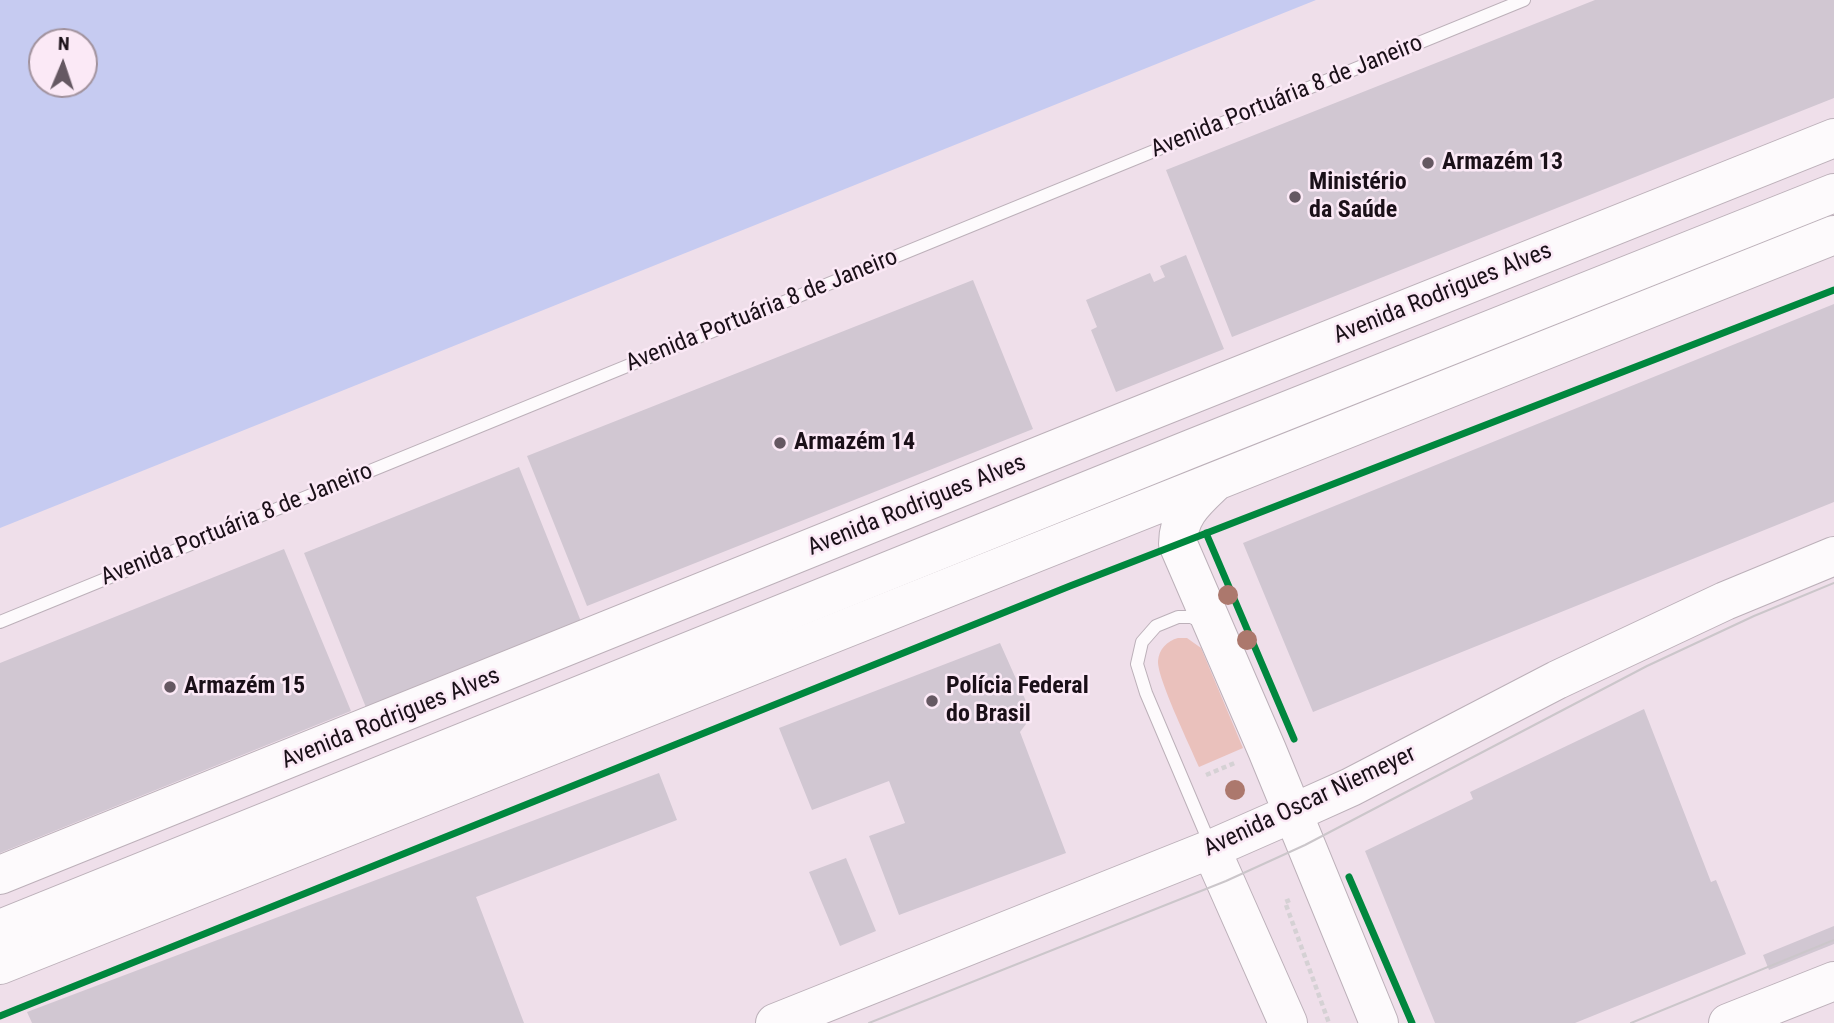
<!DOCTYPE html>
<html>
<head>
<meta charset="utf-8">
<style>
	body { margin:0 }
	#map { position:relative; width:1834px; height:1023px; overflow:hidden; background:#efdfea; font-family:"Roboto Condensed",sans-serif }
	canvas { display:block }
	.north { position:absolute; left:28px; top:28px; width:70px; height:70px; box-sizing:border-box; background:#fbe9f6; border:2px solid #a1929d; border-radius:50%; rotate:2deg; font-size:19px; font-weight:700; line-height:28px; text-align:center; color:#1a1018 }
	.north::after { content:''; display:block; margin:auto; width:24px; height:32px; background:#655862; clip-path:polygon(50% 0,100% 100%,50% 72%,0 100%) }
</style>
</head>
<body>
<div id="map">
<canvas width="1834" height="1023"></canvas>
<div class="north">N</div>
</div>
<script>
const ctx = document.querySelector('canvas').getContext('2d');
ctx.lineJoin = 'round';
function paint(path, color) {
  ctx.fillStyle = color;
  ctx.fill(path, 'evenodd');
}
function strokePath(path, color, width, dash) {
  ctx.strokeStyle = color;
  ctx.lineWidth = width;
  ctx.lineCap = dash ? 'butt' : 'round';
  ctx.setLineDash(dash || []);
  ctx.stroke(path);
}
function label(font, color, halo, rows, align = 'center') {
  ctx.font = font + ' "Roboto Condensed",sans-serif';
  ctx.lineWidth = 5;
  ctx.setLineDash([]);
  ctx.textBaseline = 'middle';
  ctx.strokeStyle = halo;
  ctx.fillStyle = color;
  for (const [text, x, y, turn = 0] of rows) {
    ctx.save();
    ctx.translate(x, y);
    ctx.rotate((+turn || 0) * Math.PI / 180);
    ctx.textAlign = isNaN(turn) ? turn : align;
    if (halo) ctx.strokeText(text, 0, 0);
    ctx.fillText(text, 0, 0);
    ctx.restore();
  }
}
paint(new Path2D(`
	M1178 638H1187L1201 648 1243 748 1199 767C1191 748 1157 678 1158 661 1159 649 1167 641 1178 638Z`), '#eac1bc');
paint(new Path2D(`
	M0 0H1316L0 528ZM42 42H84V84H42Z`), '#c6cbf1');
paint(new Path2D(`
	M1595 0H1834V98L1232 337 1166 170Z
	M1186 255 1224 349 1116 392 1091 330 1097 327 1086 300 1150 273 1154 282 1165 277 1160 266Z
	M973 280 1033 429 587 606 527 456Z
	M1834 304V502L1313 712 1243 543Z
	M519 467 582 624 367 710 304 553Z
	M284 549 351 711 0 853V663Z
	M1000 643 1029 708 1026 724 1020 732 1066 853 899 915 869 836 905 823 889 781 812 810 779 728Z
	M1644 709 1711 882 1716 880 1746 954 1575 1023H1435L1365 851 1473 799 1470 792Z
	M659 773 677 820 476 897 524 1023H32L27 1012Z
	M846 858 876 931 840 946 809 872Z
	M1834 926V944L1769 970 1763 955Z`), '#d1c7d2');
const lane = new Path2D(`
	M0 622 1524 0
	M1204 623 1191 617H1178L1156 626 1142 642 1137 664 1146 693 1210 844`);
const primary = new Path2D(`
	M1213 484C1194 502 1178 516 1178 544L1267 750 1379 1023
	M1211 849 1288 1023
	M0 965 1834 235
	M775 1023 1211 849 1293 813 1351 787 1557 680 1725 601 1834 556
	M1728 1023 1834 981`);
const highway = new Path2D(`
	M0 875 1103 430 1834 138
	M0 929 1193 448 1834 193`);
strokePath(lane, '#bcb0b9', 14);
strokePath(primary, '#bcb0b9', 40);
strokePath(highway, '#bcb0b9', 40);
strokePath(new Path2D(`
	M1206 775 1237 762
	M1290 900 1285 902 1329 1023`), '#d5d1d4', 4.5, [5, 3.5]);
strokePath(lane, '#fdfafc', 12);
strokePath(primary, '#fdfafc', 38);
strokePath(highway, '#fdfafc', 38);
strokePath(new Path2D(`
	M869 1023 1226 881 1305 845 1647 666 1754 616 1834 583
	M1631 1023 1834 940`), '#cbc6ca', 2);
strokePath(new Path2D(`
	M1206 533 1294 739
	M1349 877 1412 1023
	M0 1016 1070 586 1834 290`), '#00873e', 7);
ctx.fillStyle = '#ac786d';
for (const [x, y] of [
	[1228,595],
	[1247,640],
	[1235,790]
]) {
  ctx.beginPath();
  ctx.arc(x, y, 10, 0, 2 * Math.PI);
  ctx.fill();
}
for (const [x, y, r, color] of [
	[1428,163,7,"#655862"],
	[1295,197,7,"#655862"],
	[780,443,7,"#655862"],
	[170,687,7,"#655862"],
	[932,701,7,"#655862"]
]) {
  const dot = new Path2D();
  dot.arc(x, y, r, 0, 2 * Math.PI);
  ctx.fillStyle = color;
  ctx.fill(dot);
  strokePath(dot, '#fbe9f6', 2.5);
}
label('24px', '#1a1018', '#fbe9f6', [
	["Avenida Portuária 8 de Janeiro",1287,97,-22],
	["Avenida Rodrigues Alves",1443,294,-22],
	["Avenida Portuária 8 de Janeiro",762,311,-22],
	["Avenida Rodrigues Alves",917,506,-22],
	["Avenida Portuária 8 de Janeiro",237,525,-22],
	["Avenida Rodrigues Alves",391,719,-22],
	["Avenida Oscar Niemeyer",1310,802,-25]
]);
label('bold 24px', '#1a1018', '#fbe9f6', [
	["Armazém 13",1442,163],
	["Ministério",1309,183],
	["da Saúde",1309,211],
	["Armazém 14",794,443],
	["Armazém 15",184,687],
	["Polícia Federal",946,687],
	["do Brasil",946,715]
], 'left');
</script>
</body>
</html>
